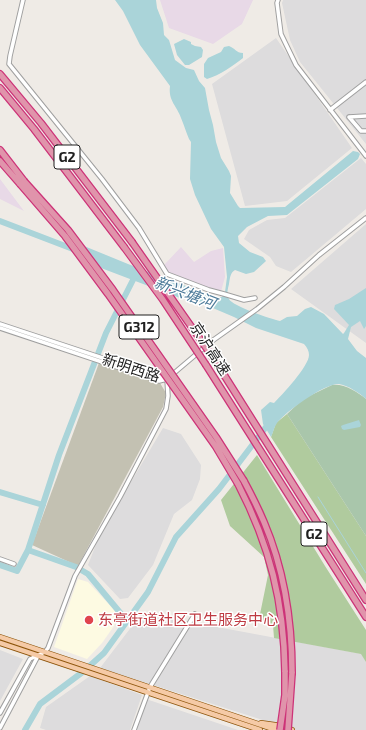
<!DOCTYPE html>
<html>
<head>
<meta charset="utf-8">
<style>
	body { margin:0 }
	canvas { display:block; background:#efebe6 }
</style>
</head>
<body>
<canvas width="366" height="730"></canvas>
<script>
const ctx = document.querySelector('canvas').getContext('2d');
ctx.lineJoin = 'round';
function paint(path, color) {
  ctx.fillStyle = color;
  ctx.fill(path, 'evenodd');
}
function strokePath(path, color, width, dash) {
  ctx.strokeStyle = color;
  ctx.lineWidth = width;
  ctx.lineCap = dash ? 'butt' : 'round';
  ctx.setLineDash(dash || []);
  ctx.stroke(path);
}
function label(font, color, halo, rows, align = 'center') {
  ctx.font = font + ' "Exo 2","Noto Sans SC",sans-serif';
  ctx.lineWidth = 3;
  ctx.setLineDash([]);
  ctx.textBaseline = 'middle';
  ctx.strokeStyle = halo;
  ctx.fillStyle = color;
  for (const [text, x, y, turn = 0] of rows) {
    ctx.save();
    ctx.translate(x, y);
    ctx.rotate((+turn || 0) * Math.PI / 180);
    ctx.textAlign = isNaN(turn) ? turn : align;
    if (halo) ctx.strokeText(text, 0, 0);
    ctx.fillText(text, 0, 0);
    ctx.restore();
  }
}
paint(new Path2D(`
	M283 0H366V144L300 62 290 40 282 3Z
	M276 38 352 148 287 201 245 206 212 84Z
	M361 158 366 164V209L291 272 276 266 270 257 244 239 249 230 267 220 285 218Z
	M366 224V343L291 289Z
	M163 428 181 434 201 465 200 479 192 500 174 514 153 565 128 598 120 599 88 565 100 534Z
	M142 613 362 654 366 662V730H294L100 668Z
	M0 650 23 659 0 701Z
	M90 676 142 695 130 730H46L40 728 46 707Z
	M146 699 238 730H136Z`), '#dddcdd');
paint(new Path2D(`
	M160 0H253L242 24 213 44 169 28Z
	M0 179 24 211 0 199Z
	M181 247 194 262 211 251 223 248 225 277 220 295 166 274 164 265Z`), '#e8d9e7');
paint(new Path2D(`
	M78 579 88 582 118 614 114 626 102 643 87 659 54 647Z`), '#fdfae2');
paint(new Path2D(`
	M99 363 160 383 166 393 163 407 78 566 32 545Z`), '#c3c1b2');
paint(new Path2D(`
	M287 414 366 536V584L271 437 276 423Z
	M257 455 325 566 366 630V662L361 654 274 638 273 625 259 619 268 575 264 557 230 526 221 500Z`), '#b0cb9e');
paint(new Path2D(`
	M332 385C343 383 358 392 366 399V536L287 414 303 399Z`), '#a9c6ab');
paint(new Path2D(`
	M115 0H156L157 8 163 23 164 35 169 40 175 60 186 68 194 70 199 81 205 88 209 110 213 125 216 142 221 158 229 171 231 176 230 193 238 206 240 208 285 207 353 151 358 152 360 154 358 159 287 215 268 216 247 227 238 236 239 243 250 252 263 257 266 261 254 272 246 274 235 270C230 273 230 278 229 284 228 288 226 295 229 299 232 306 271 319 280 321L287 317 297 316 305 309 311 307 324 314 343 334 344 333 349 325 334 309 335 305 349 299 366 288V326L364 329 360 321 351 327 348 339 357 351 366 358V399C360 393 347 385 339 384 325 383 285 412 277 423 274 427 273 433 271 437L263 424 261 410 270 402 274 403C282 395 309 366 309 355 309 351 307 347 304 344L256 328 234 317 194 300 180 298 101 268 84 246 128 264 215 297H222L225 292 227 277 224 247 211 229 195 195 190 179 191 142 189 139C186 132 184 125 181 118 177 106 168 101 170 86L140 45 123 11Z
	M184 39 191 42V44L195 46 201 47 203 50 202 57 189 65H185L177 55 174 44Z
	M229 46C235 48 236 53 243 53V58C233 66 220 75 207 79L204 77V64L208 58 221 52 224 47Z
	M359 420 361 425 360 427 344 430 342 429 341 426 343 425Z`), '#aad4d9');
strokePath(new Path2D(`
	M318 497 366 573`), '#aad4d9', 1);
strokePath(new Path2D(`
	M0 221 99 259
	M0 492 43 505
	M0 565 17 571 28 550
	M127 621 88 574 76 567 28 550 59 455 106 333 136 274
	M25 730 40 704 84 671 104 653 148 592 176 537 219 489 269 423`), '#aad4d9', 6);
const minor = new Path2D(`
	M23 0 10 56 9 64 102 179 139 228 167 274 209 290 224 294 244 300 255 298
	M278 0 277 3 281 34 296 65 366 156
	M330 110 366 82
	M349 117 361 131H366
	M349 117 366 116
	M0 324 166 379
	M0 328 159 381 167 379 212 341 257 309 284 287 319 255 366 218
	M0 559 14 564
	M0 713 30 659 45 652 48 648 75 576 120 497 166 409 168 396 167 379
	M0 728 38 656
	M134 730 150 687 195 614`);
const major = new Path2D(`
	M0 637 276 730
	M0 643 260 730
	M261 723 275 725 292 730`);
const highway = new Path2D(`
	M0 74 41 123 132 242
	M0 88 34 129 124 247
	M0 150 24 181
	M0 161 20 184
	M214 359 366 600
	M206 365 366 617
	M244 481C251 494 258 508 264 522 284 569 292 622 292 673
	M238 484C270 546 284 602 285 672`);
strokePath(minor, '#a0a0a0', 5.5);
strokePath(major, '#8f560c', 6);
strokePath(highway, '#cd3378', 8);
strokePath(minor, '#fff', 3.5);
strokePath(major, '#f5caa6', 4.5);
strokePath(highway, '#e094ab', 5.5);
const highwayBridge = new Path2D(`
	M24 181 68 230 113 290 216 437 244 481
	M20 184 65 236 108 294 216 447 238 484
	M132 242 214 359
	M124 247 163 300 206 365
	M280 730 285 695V672
	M288 730 292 673`);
strokePath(highwayBridge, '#cd3378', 8, []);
strokePath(highwayBridge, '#e094ab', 5.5);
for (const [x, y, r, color] of [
	[89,620,5,"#e0444e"]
]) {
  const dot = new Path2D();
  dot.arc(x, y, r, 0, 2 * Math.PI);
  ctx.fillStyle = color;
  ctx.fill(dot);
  strokePath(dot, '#fff', 1.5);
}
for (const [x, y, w] of [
	[67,157,26],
	[139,327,40],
	[314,534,26]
]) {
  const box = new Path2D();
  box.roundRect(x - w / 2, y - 12, w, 24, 3);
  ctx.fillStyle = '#fff';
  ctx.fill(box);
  strokePath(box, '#1f1f1f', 1);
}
label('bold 14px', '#1f1f1f', null, [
	["G2",67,157],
	["G312",139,327],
	["G2",314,534]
]);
label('15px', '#1f1f1f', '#fff', [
	["京沪高速",210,349,57],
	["新明西路",131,368,18]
]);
label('15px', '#be3a42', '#fff', [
	["东亭街道社区卫生服务中心",98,620]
], 'left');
label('italic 16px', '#4c7a99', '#fff', [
	["新兴塘河",185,293,21]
]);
</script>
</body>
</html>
